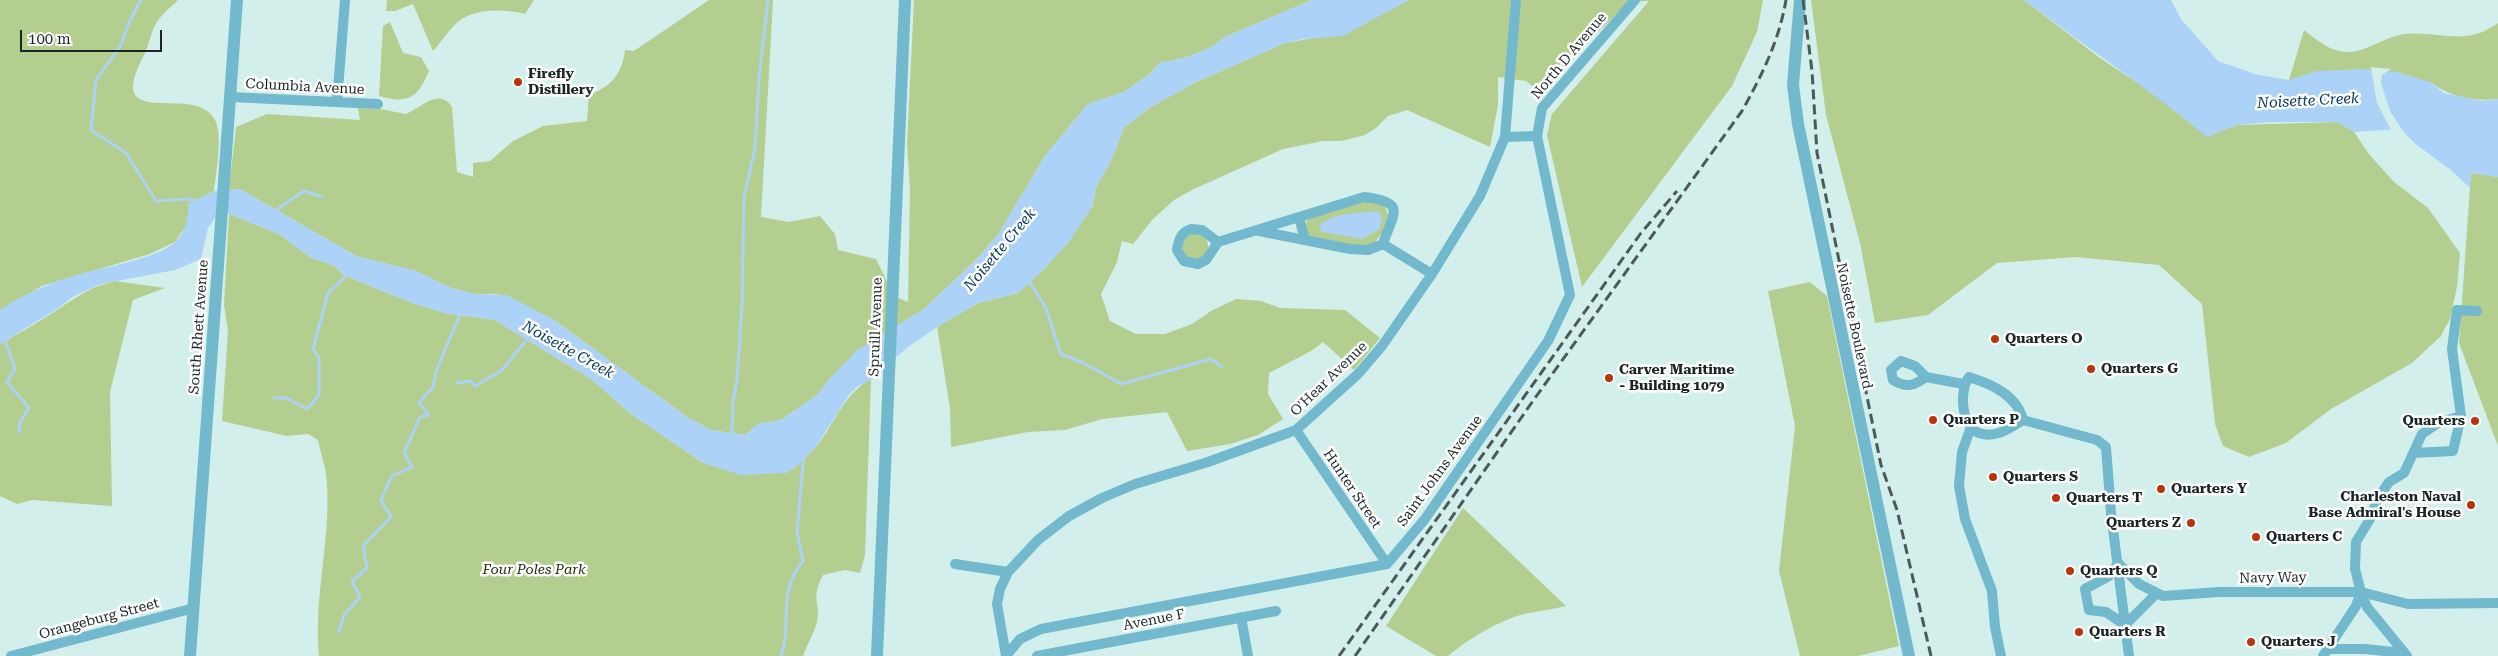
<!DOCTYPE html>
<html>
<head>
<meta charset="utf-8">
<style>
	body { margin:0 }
	#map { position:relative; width:2498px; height:656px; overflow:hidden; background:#d3efeb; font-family:"Roboto Serif",serif }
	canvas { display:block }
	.scale { position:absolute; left:20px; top:30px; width:142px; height:22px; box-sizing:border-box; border:2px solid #1a2524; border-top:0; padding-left:6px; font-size:15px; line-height:18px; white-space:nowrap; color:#1a2524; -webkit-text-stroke:4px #fff; paint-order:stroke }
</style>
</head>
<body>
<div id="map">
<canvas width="2498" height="656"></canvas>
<div class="scale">100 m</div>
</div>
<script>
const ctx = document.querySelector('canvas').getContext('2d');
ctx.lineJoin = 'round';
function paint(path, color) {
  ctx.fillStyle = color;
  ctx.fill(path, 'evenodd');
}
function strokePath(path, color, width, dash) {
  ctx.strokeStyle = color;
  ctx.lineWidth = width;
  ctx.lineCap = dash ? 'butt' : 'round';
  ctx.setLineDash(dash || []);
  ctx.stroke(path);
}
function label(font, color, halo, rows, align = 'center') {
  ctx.font = font + ' "Roboto Serif",serif';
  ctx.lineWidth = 5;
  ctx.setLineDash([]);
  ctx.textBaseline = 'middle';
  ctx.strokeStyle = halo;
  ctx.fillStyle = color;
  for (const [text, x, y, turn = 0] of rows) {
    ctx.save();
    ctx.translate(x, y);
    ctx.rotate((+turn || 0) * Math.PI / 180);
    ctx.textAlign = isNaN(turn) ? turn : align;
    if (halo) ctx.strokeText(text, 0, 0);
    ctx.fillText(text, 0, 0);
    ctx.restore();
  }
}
paint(new Path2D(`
	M0 0H178C171 7 160 16 155 25 150 35 149 47 143 57 103 134 195 81 215 120 223 135 216 174 214 191L188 204 189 222 175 242 150 254 42 286 0 310Z
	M387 0H534L525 14C505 9 477 8 459 21 449 29 441 42 433 51L413 4 395 11H386Z
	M709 0H773L761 217 789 222 820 216 835 234 838 250 876 259 894 296 908 302 910 190 907 144 914 0H1312L1227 36 1211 47 1188 57 1159 63 1151 73 1124 92 1088 104 1045 156 999 233 977 259 924 309 883 335 840 368 817 395 781 420 758 424 745 435 711 430 687 417 554 320 497 294H475L451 288 416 271 356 256 240 189 229 190 236 127 267 114 360 120 358 108 380 109 406 114C421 108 439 87 452 107L457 172 473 177V163L490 161 513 141 543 126 587 121 589 95C612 86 622 74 625 50L634 51Z
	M1409 0H1763L1757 32 1732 86 1582 287 1547 135 1552 114 1649 1 1629 2 1590 40 1563 61 1541 83 1532 86 1526 81 1498 77V105L1490 147 1407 110 1388 116 1376 128 1365 135 1341 141H1323L1283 149 1194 189 1174 200 1153 219 1133 244 1122 241 1117 262 1101 294 1110 321 1136 334H1165L1192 324 1211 311 1236 299 1261 301 1280 308 1345 310 1380 338 1354 370 1323 342 1311 351 1269 373 1268 394 1283 419 1258 435 1230 444 1187 451 1167 412 1102 419 1065 430 1028 432 951 447 950 408 937 327 978 303 1018 293 1046 267 1092 207 1097 185 1110 163 1124 128 1149 108 1194 83 1285 43 1319 37Z
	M1811 0H2024L2100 58 2159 97 2207 136 2237 125 2338 122 2354 132 2368 153 2394 182 2428 208 2460 253 2457 287 2450 319 2441 336 2412 363 2331 409 2286 443 2249 457 2223 446 2215 424 2202 304 2159 265 2076 257 1997 263 1928 315 1875 323 1860 243 1826 115Z
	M390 22 403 53 421 57 429 71C417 99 408 104 379 96L383 26Z
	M2498 23V99C2474 102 2450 97 2430 82L2289 80 2304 30C2317 40 2330 52 2348 52 2365 52 2382 39 2399 35 2437 28 2463 49 2498 23Z
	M2471 173 2498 177V446L2459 343Z
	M1366 201 1385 206 1390 220 1385 230 1373 244 1355 247 1309 236 1305 225 1309 217Z
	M229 214 279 234 311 258 333 265 344 275 412 303 445 313 495 320 591 379 630 413 703 463 797 466C804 458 813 451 819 443 837 419 844 394 871 379L865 555 860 573 845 570 823 575C810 599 821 603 817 622 814 633 807 645 803 656H319C313 595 333 534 326 473 324 462 320 451 318 440L308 434 287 436 222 421 228 331 224 305Z
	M1182 246a13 13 0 1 1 26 0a13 13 0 1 1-26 0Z
	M115 281 165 288 133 300 110 392 112 506 32 500 17 504 0 496V344C19 333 39 322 57 310 77 296 91 287 115 281Z
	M1810 282 1827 296 1899 646 1858 656H1800L1779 571 1795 426 1768 291Z
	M1463 508 1566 606C1551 610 1535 611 1520 615 1495 623 1468 639 1448 656H1436L1386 626Z`), '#b4ce8f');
paint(new Path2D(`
	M1312 0H1409L1343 36 1303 39 1285 43 1194 83 1149 108 1124 128 1110 163 1097 185 1092 207 1069 242 1046 267 1018 293 978 303 937 327 908 347 869 381 858 386 849 395 817 445 797 466 787 473 741 475 703 463 630 413 591 379 495 320 445 313 412 303 344 275 333 265 311 258 279 234 229 214 215 218 208 228 201 259 175 270 101 284 74 296 57 309 0 344V310C25 293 52 282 80 274 105 267 156 259 175 242 187 231 188 218 188 204L214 191 240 189 356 256 416 271 451 288 475 294 507 295 554 320 687 417 711 430 745 435 758 424 781 420 817 395 831 377 857 350 924 309 977 259 999 233 1045 156 1088 104 1124 92 1151 73 1159 63 1188 57 1211 47 1227 36Z
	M2024 0H2171L2181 19 2218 61 2258 75 2289 80 2317 71 2360 69 2397 72 2430 82 2444 93 2481 101 2498 99V177L2471 173 2470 187 2415 144 2401 129 2354 132 2337 122H2271L2237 125 2207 137C2148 88 2085 46 2024 0Z
	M1378 211 1382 216 1380 229 1362 239 1322 232 1319 226C1334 212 1360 213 1378 211Z`), '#acd2f7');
paint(new Path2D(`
	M2371 67 2391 69 2382 75 2381 83 2390 111 2403 131 2414 143 2451 170 2471 189H2468L2414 146 2400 131 2392 132 2377 103Z`), '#d3efeb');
strokePath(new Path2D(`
	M141 0 130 20 121 45 96 80 91 130 126 153 156 201 188 199 198 202
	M273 212 304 191 322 197
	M1028 280 1046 308 1061 354 1084 363 1121 384 1211 359 1222 367
	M4 337 15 369 7 382 29 408 20 422 19 432
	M457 383 470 381 476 386 502 370 528 338
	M274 398H287L307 409 319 395V358L313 349 328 293 349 273
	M732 437 733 400 737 381 742 304 744 197 755 149 759 78 768 0
	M339 632 344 615 360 597 352 581 367 568 363 546 391 517 381 500 392 476 412 467 404 453 420 417 429 415 419 403 433 387 437 369 461 312
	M781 656C793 621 776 594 803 561L797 532 804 453`), '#acd2f7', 3);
strokePath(new Path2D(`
	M230 97 378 104
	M337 102 345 0
	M1505 137 1537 136
	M1299 217 1305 240
	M1191 229 1202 230 1218 242 1206 260 1198 264 1184 261 1177 250C1178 240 1181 232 1191 229Z
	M1218 242 1364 197C1409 202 1392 215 1383 244L1368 250 1350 249 1259 231
	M1383 244 1432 274
	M1926 377C1914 386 1906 388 1893 380L1891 370 1901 361 1915 366 1926 377 1963 384
	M2023 420C2017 395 1991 384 1969 377 1959 390 1961 427 1979 433 1995 439 2010 428 2023 420L2097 440 2106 447 2111 513 2129 656
	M1971 427 1962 452 1959 486 1965 519 1992 591 1995 627 2001 656
	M1296 430 1387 564
	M2414 453 2453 451 2461 416
	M955 564 1008 572
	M2361 592 2355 569 2356 542 2370 519 2377 500 2389 482 2404 473 2422 434 2438 423 2461 416 2452 349 2457 310 2477 311
	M2361 592 2408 604 2498 603
	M2156 594 2125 625 2106 612 2089 610 2085 589 2109 576 2118 563 2139 584 2163 596 2219 592H2361L2367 607 2407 656
	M1241 617 1248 656
	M2328 649H2365L2404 653
	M11 656 194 608
	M1006 656 1020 639 1041 629 1387 564 1425 519 1548 341 1570 295 1537 136 1542 108 1635 0
	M1006 656 997 604 1000 589 1008 572 1038 540 1069 516 1102 498 1135 484 1208 462 1296 430 1358 374 1382 346 1432 274 1480 196 1505 137 1516 0
	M1037 656 1276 611
	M2323 656 2356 606 2361 592`), '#73b9cd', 10);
strokePath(new Path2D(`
	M1800 0 1793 85 1798 124 1909 656
	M190 656 237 0
	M877 656 905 0`), '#73b9cd', 12);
strokePath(new Path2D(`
	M1803 0 1812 71 1817 153 1881 465 1897 510 1931 656
	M1339 656 1641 233 1677 191
	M1355 656 1535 398 1742 111C1762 75 1779 41 1786 0`), '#4a5a58', 3, [10, 5]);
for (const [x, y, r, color] of [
	[518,82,5,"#bc3308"],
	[1995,339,5,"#bc3308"],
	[2091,369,5,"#bc3308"],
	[1609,378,5,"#bc3308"],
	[1933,420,5,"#bc3308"],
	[2475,421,5,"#bc3308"],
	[1993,477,5,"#bc3308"],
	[2161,489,5,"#bc3308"],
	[2056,498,5,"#bc3308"],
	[2471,505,5,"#bc3308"],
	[2191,523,5,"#bc3308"],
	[2256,537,5,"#bc3308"],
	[2070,571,5,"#bc3308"],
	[2079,632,5,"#bc3308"],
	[2251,642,5,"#bc3308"]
]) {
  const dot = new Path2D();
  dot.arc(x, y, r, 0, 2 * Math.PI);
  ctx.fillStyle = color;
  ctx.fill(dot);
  strokePath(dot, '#fff', 2);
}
label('14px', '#1a2524', '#fff', [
	["North D Avenue",1569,56,-50],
	["Columbia Avenue",305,87,3],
	["Noisette Boulevard",1854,326,78],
	["South Rhett Avenue",199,327,-86],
	["Spruill Avenue",876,327,-88],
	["O'Hear Avenue",1329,379,-44],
	["Saint Johns Avenue",1440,471,-54],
	["Hunter Street",1352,489,56],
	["Navy Way",2273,578,-1],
	["Orangeburg Street",99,619,-15],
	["Avenue F",1154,620,-11]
]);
label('bold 14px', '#1a2524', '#fff', [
	["Firefly",528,74],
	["Distillery",528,90],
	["Quarters O",2005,339],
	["Quarters G",2101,369],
	["Carver Maritime",1619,370],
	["- Building 1079",1619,386],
	["Quarters P",1943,420],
	["Quarters",2465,421,"right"],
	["Quarters S",2003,477],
	["Quarters Y",2171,489],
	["Charleston Naval",2461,497,"right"],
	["Base Admiral's House",2461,513,"right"],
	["Quarters T",2066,498],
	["Quarters Z",2181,523,"right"],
	["Quarters C",2266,537],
	["Quarters Q",2080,571],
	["Quarters R",2089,632],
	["Quarters J",2261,642]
], 'left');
label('italic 14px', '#222e0d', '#fff', [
	["Four Poles Park",534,570]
]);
label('italic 15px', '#03355b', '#fff', [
	["Noisette Creek",2308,101,-3],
	["Noisette Creek",1000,250,-50],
	["Noisette Creek",568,350,29]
]);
</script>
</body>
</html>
